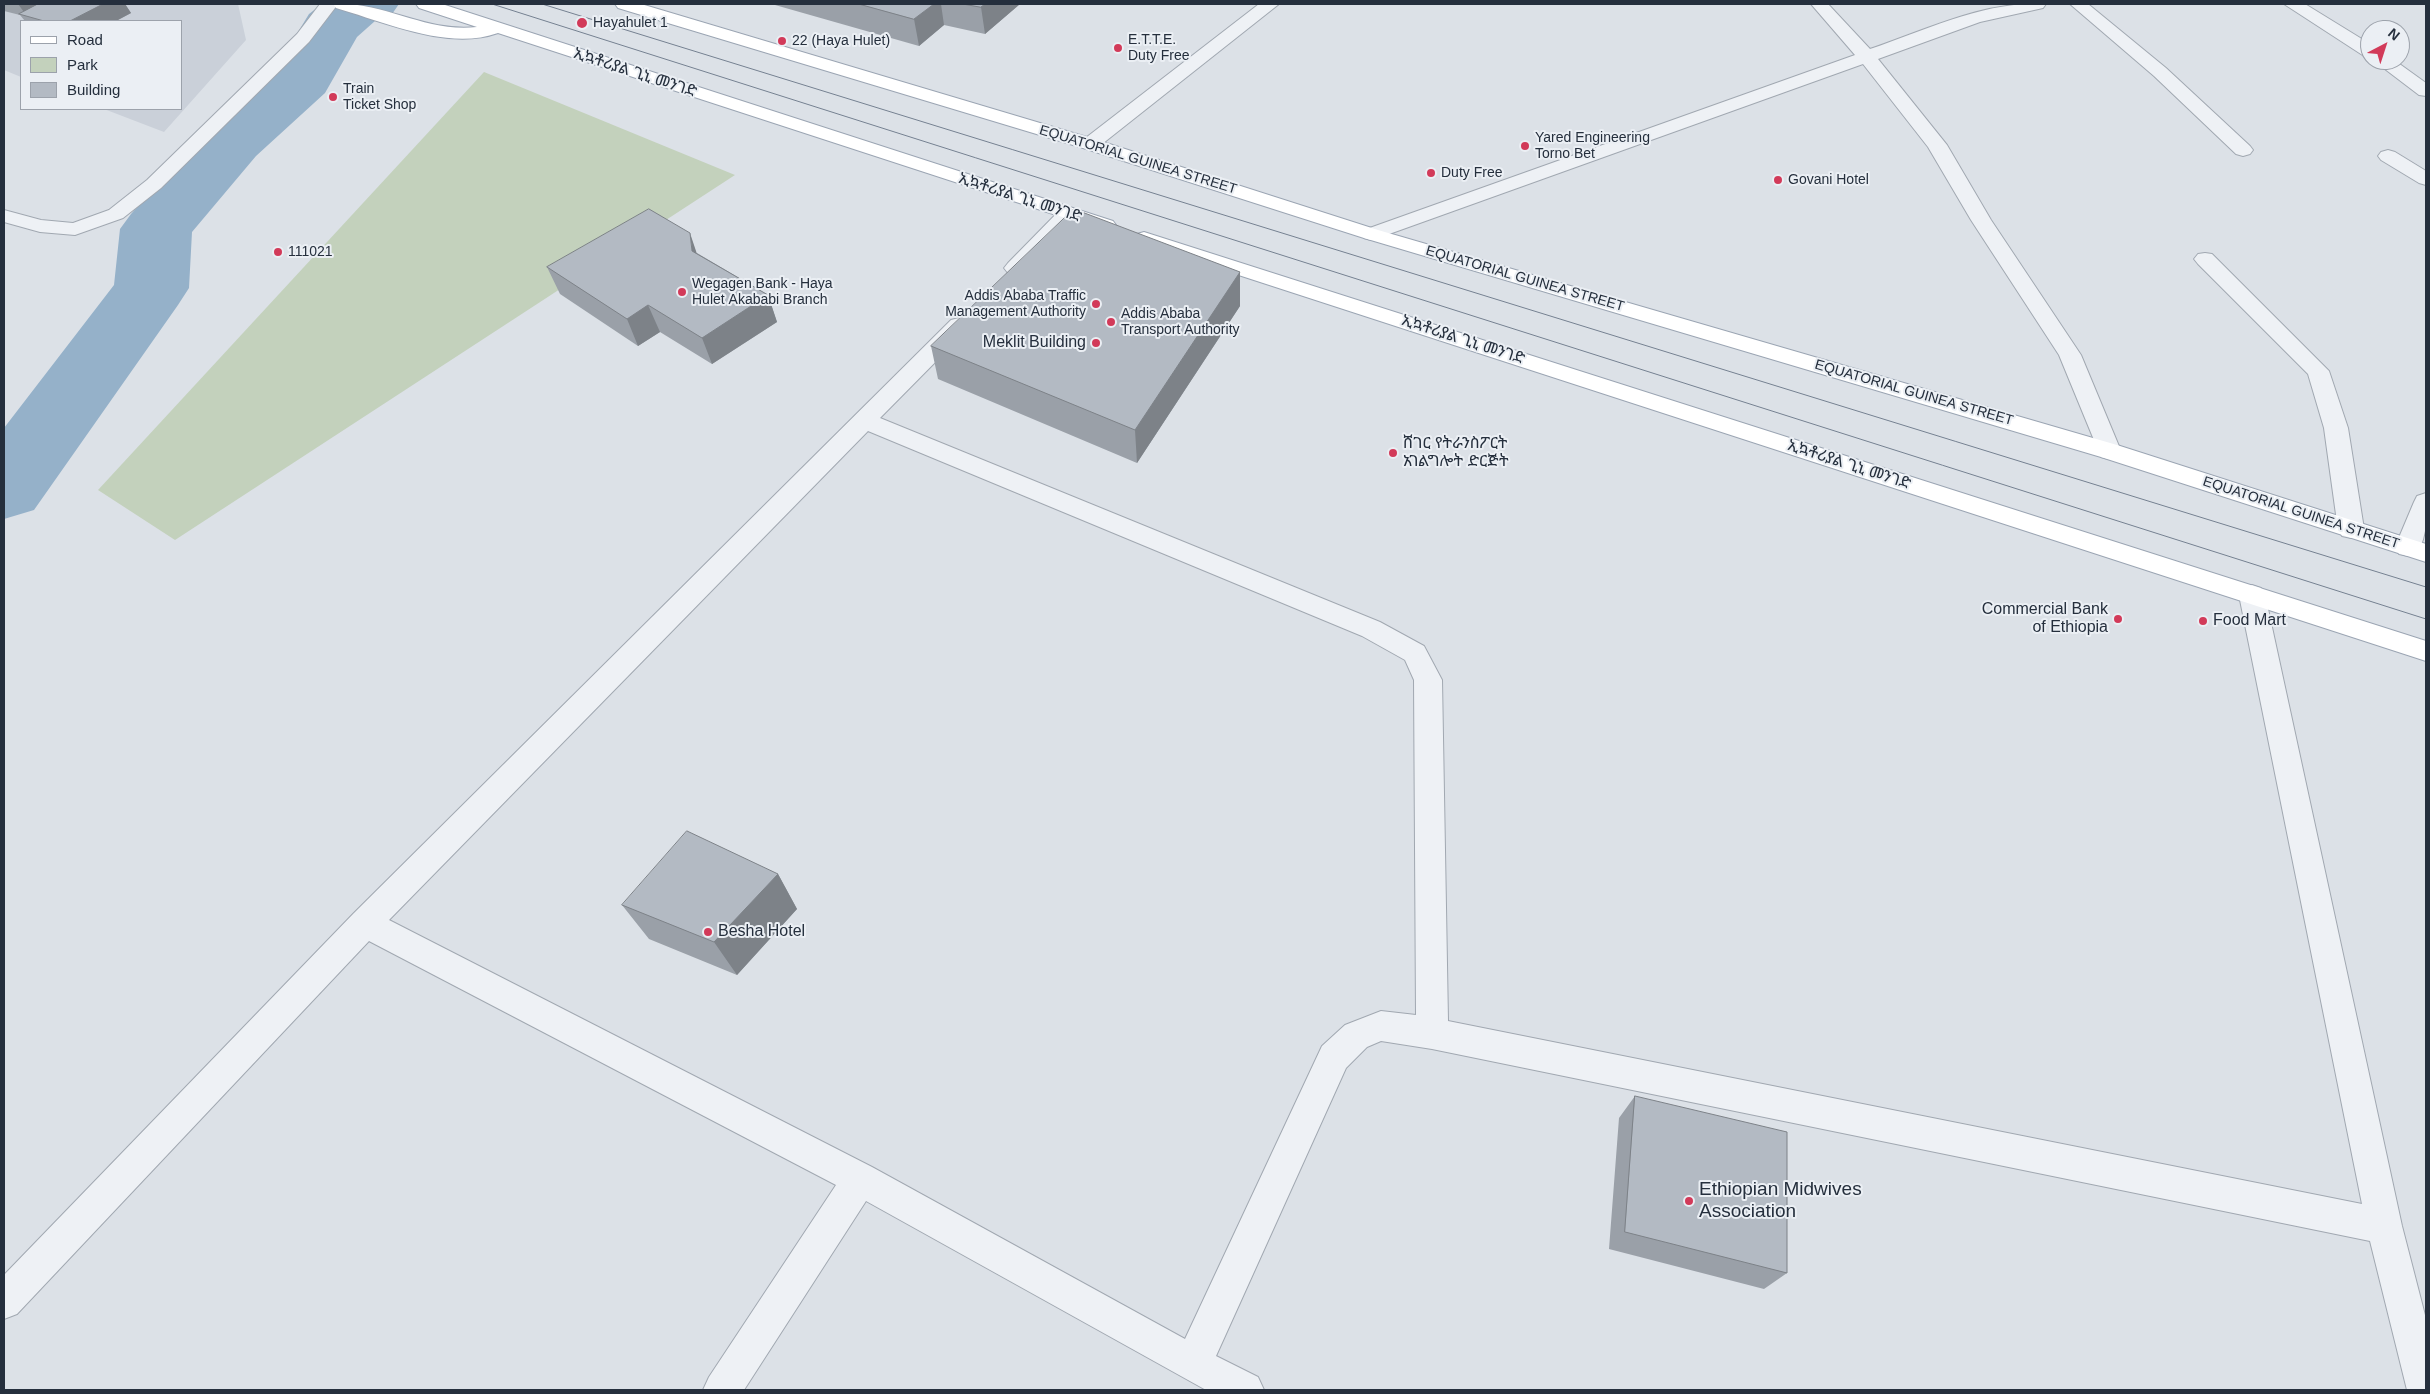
<!DOCTYPE html>
<html>
<head>
<meta charset="utf-8">
<style>
	body { margin:0 }
	#map { position:relative; width:2430px; height:1394px; overflow:hidden; background:#dce1e7; font-family:Helvetica,sans-serif }
	canvas { display:block }
	.frame { position:absolute; inset:0; border:5px solid #252f3d; pointer-events:none }
	.legend { position:absolute; left:20px; top:20px; width:162px; height:90px; box-sizing:border-box; background:#ebeff4; border:1px solid #9ca2ab; margin:0; padding:6px 9px; list-style:none; font-size:15px; color:#252f3d }
	.legend li { display:flex; align-items:center; gap:10px; height:25px }
	.legend b { width:25px; border:1px solid #9ca2ab }
	.north { position:absolute; left:2360px; top:20px; width:50px; height:50px; box-sizing:border-box; background:#ebeff4; border:1px solid #9ca2ab; border-radius:50%; rotate:40deg; font-size:14px; font-weight:700; line-height:20px; text-align:center; color:#252f3d }
	.north::after { content:''; display:block; margin:auto; width:18px; height:22px; background:#d23a59; clip-path:polygon(50% 0,100% 100%,50% 72%,0 100%) }
</style>
</head>
<body>
<div id="map">
<canvas width="2430" height="1394"></canvas>
<div class="frame"></div>
<ul class="legend">
<li><b style="height:6px;background:#fff"></b>Road</li>
<li><b style="height:14px;background:#c3d1bc"></b>Park</li>
<li><b style="height:14px;background:#b3bac3"></b>Building</li>
</ul>
<div class="north">N</div>
</div>
<script>
const ctx = document.querySelector('canvas').getContext('2d');
ctx.lineJoin = 'round';
function paint(path, color) {
  ctx.fillStyle = color;
  ctx.fill(path, 'evenodd');
}
function strokePath(path, color, width, dash) {
  ctx.strokeStyle = color;
  ctx.lineWidth = width;
  ctx.lineCap = dash ? 'butt' : 'round';
  ctx.setLineDash(dash || []);
  ctx.stroke(path);
}
function label(font, color, halo, rows, align = 'center') {
  ctx.font = font + ' Helvetica,"Noto Sans Ethiopic",sans-serif';
  ctx.lineWidth = 4;
  ctx.setLineDash([]);
  ctx.textBaseline = 'middle';
  ctx.strokeStyle = halo;
  ctx.fillStyle = color;
  for (const [text, x, y, turn = 0] of rows) {
    ctx.save();
    ctx.translate(x, y);
    ctx.rotate((+turn || 0) * Math.PI / 180);
    ctx.textAlign = isNaN(turn) ? turn : align;
    if (halo) ctx.strokeText(text, 0, 0);
    ctx.fillText(text, 0, 0);
    ctx.restore();
  }
}
paint(new Path2D(`
	M4 4H238L246 40 164 132 104 109H181V21H21V77L4 70Z`), '#cad0d9');
paint(new Path2D(`
	M484 72 735 175 175 540 98 490Z`), '#c3d1bc');
paint(new Path2D(`
	M322 4H399L390 17 375 21 357 37 325 93 256 156 192 232 189 288 178 305 34 510 4 519V428L114 285 120 229 131 214 208 128 276 68 309 14Z`), '#95b1c9');
const minor = new Path2D(`
	M320 4H338L309 42 161 188 123 218 75 235 40 232 4 222V210L41 220 73 223 109 210 147 180 297 34Z
	M1259 4H1279L1097 148H1083L1080 144 1083 140Z
	M1811 4H1828L1870 49C1926 30 1986 0 2046 4L2043 8 1980 22 1878 59 1947 145 1991 220 2081 355 2121 451 2117 457 2109 459 2101 457 2059 355 1971 220 1928 147 1863 64 1378 238 1371 240 1364 238 1361 234 1364 230 1855 55Z
	M2070 4H2088L2166 68 2250 146 2253 150 2250 154 2243 156 2236 154 2154 76Z
	M2284 4H2305L2370 44V57L2364 56Z
	M2373 60H2394L2426 83V96L2419 95Z
	M2388 150 2395 152 2426 171V185L2419 183 2381 160 2378 156 2381 152Z
	M1068 207 1075 209 1078 213 1075 217 1022 273 1015 275 1008 273 1004 268 1008 263 1061 209Z
	M2205 253 2212 254 2329 371 2348 428 2364 529 2360 536 2351 538 2342 536 2338 529 2324 428 2308 374 2198 264 2194 259 2198 254Z
	M959 318 967 320 970 325 967 330 880 418 1380 622 1424 646 1442 680 1448 1021 2362 1204 2239 595 2243 588 2252 585 2261 588 2265 595 2402 1226 2426 1319V1390H2407L2370 1241 1432 1049 1381 1041 1367 1047 1346 1068 1216 1356 1258 1377 1264 1390H1206L866 1201 744 1390H703L709 1377 836 1185 369 941 17 1314 4 1319V1275L354 913 951 320ZM868 431 1362 636 1405 660 1414 680 1416 1015 1381 1011 1345 1025 1322 1046 1185 1339 872 1167 389 920Z
	M2426 493C2427 514 2428 534 2417 554L2408 556 2399 554 2395 547 2414 502 2417 496Z`);
const major = new Path2D(`
	M333 4C384 1 425 33 477 27L419 8 416 4H442L1113 221 1116 225 1113 229 1106 231 1099 229 498 33C448 51 385 22 336 8Z
	M615 4H641L1097 140 1378 230 2117 445 2426 544V562L2101 457 1364 238 1083 148 618 8Z
	M1144 232 2426 641V661L1137 242 1134 238 1137 234Z`);
strokePath(minor, '#a1a8b1', 2);
strokePath(major, '#9ba5b3', 2);
paint(minor, '#eef1f5');
paint(major, '#fff');
strokePath(new Path2D(`
	M492 4 2426 619
	M542 4 2426 587`), '#758191', 1);
paint(new Path2D(`
	M4 4H125L131 13 116 21H25L20 15 4 11Z
	M775 4H1020L985 34 944 25 919 46 775 5Z
	M697 253 768 295 777 322 712 364 660 332 638 346 560 294 547 267Z
	M1240 272V306L1137 463 938 379 931 346Z
	M778 874 797 909 737 975 649 939 622 905Z
	M1635 1096 1787 1273 1764 1289 1609 1249 1619 1118Z`), '#9aa0a8');
paint(new Path2D(`
	M18 4H54L27 16Z
	M103 4H125L131 13 116 21H70Z
	M934 4H941L944 25 919 46 914 19Z
	M985 4H1020L985 34 981 7Z
	M690 233 699 260 692 251Z
	M1240 272V306L1137 463 1135 430Z
	M768 295 777 322 712 364 702 338Z
	M648 305 660 332 638 346 627 319Z
	M778 874 797 909 737 975 714 942Z`), '#7d8288');
const building = new Path2D(`
	M38 4H103L70 21H44L19 14Z
	M859 4H934L914 19Z
	M963 4H985L981 7Z
	M649 209 690 233 692 251 768 295 702 338 648 305 627 319 547 267Z
	M1074 209 1240 272 1135 430 931 346Z
	M687 831 778 874 714 942 622 905Z
	M1635 1096 1787 1132V1273L1625 1232Z`);
paint(building, '#b3bac3');
strokePath(building, '#7d8288', 1);
for (const [x, y, r, color] of [
	[582,23,6,"#d23a59"],
	[782,41,5,"#d23a59"],
	[1118,48,5,"#d23a59"],
	[333,97,5,"#d23a59"],
	[1525,146,5,"#d23a59"],
	[1431,173,5,"#d23a59"],
	[1778,180,5,"#d23a59"],
	[278,252,5,"#d23a59"],
	[682,292,5,"#d23a59"],
	[1096,304,5,"#d23a59"],
	[1111,322,5,"#d23a59"],
	[1096,343,5,"#d23a59"],
	[1393,453,5,"#d23a59"],
	[2118,619,5,"#d23a59"],
	[2203,621,5,"#d23a59"],
	[708,932,5,"#d23a59"],
	[1689,1201,5,"#d23a59"]
]) {
  const dot = new Path2D();
  dot.arc(x, y, r, 0, 2 * Math.PI);
  ctx.fillStyle = color;
  ctx.fill(dot);
  strokePath(dot, '#ebeff4', 2);
}
label('14px', '#252f3d', '#ebeff4', [
	["Hayahulet 1",593,23],
	["E.T.T.E.",1128,40],
	["Duty Free",1128,56],
	["22 (Haya Hulet)",792,41],
	["Train",343,89],
	["Ticket Shop",343,105],
	["Yared Engineering",1535,138],
	["Torno Bet",1535,154],
	["Duty Free",1441,173],
	["Govani Hotel",1788,180],
	["111021",288,252],
	["Wegagen Bank - Haya",692,284],
	["Hulet Akababi Branch",692,300],
	["Addis Ababa Traffic",1086,296,"right"],
	["Management Authority",1086,312,"right"],
	["Addis Ababa",1121,314],
	["Transport Authority",1121,330]
], 'left');
label('14px', '#252f3d', '#ebeff4', [
	["EQUATORIAL GUINEA STREET",1138,160,17],
	["EQUATORIAL GUINEA STREET",1525,279,16],
	["EQUATORIAL GUINEA STREET",1914,393,16],
	["EQUATORIAL GUINEA STREET",2301,513,18]
]);
label('16px', '#252f3d', '#ebeff4', [
	["ኢኳቶሪያል ጊኒ መንገድ",635,73,18],
	["ኢኳቶሪያል ጊኒ መንገድ",1020,198,18],
	["ኢኳቶሪያል ጊኒ መንገድ",1463,340,18],
	["ኢኳቶሪያል ጊኒ መንገድ",1849,465,18]
]);
label('16px', '#252f3d', '#ebeff4', [
	["Meklit Building",1086,343,"right"],
	["ሸገር የትራንስፖርት",1403,444],
	["አገልግሎት ድርጅት",1403,462],
	["Commercial Bank",2108,610,"right"],
	["of Ethiopia",2108,628,"right"],
	["Food Mart",2213,621],
	["Besha Hotel",718,932]
], 'left');
label('19px', '#252f3d', '#ebeff4', [
	["Ethiopian Midwives",1699,1190],
	["Association",1699,1212]
], 'left');
</script>
</body>
</html>
